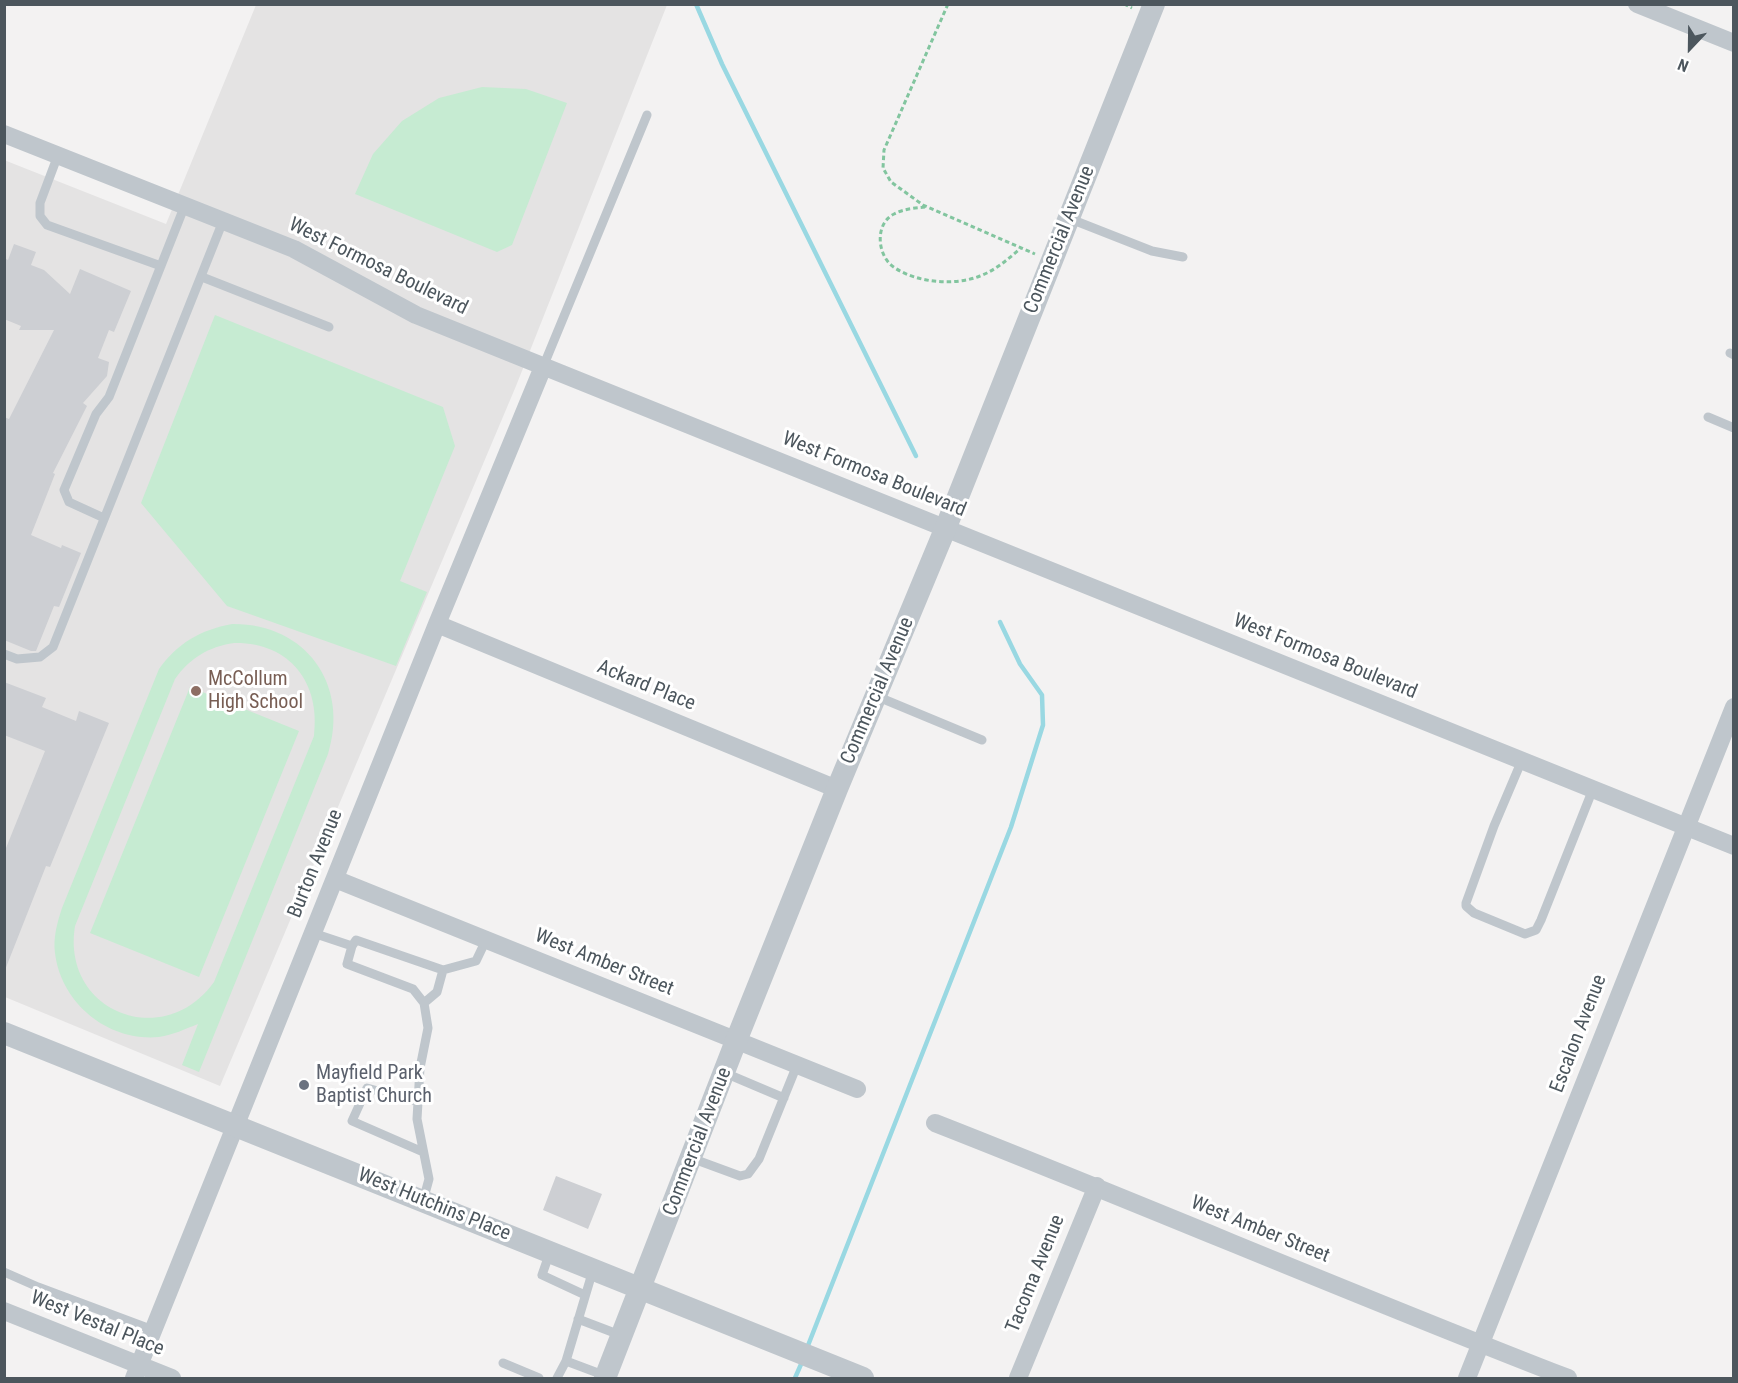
<!DOCTYPE html>
<html>
<head>
<meta charset="utf-8">
<style>
	body { margin:0 }
	#map { position:relative; width:1738px; height:1383px; overflow:hidden; background:#f3f2f2; font-family:"Roboto Condensed",sans-serif }
	canvas { display:block }
	.frame { position:absolute; inset:0; border:6px solid #4c565d; pointer-events:none }
	.north { position:absolute; left:1660px; top:18px; width:60px; height:60px; -webkit-text-stroke:4px #fff; paint-order:stroke; rotate:202deg; font-size:16px; font-weight:700; line-height:24px; text-align:center; color:#4c565d }
	.north::after { content:''; display:block; margin:auto; width:21px; height:27px; background:#4c565d; clip-path:polygon(50% 0,100% 100%,50% 72%,0 100%) }
</style>
</head>
<body>
<div id="map">
<canvas width="1738" height="1383"></canvas>
<div class="frame"></div>
<div class="north">N</div>
</div>
<script>
const ctx = document.querySelector('canvas').getContext('2d');
ctx.lineJoin = 'round';
function paint(path, color) {
  ctx.fillStyle = color;
  ctx.fill(path, 'evenodd');
}
function strokePath(path, color, width, dash) {
  ctx.strokeStyle = color;
  ctx.lineWidth = width;
  ctx.lineCap = dash ? 'butt' : 'round';
  ctx.setLineDash(dash || []);
  ctx.stroke(path);
}
function label(font, color, halo, rows, align = 'center') {
  ctx.font = font + ' "Roboto Condensed",sans-serif';
  ctx.lineWidth = 6;
  ctx.setLineDash([]);
  ctx.textBaseline = 'middle';
  ctx.strokeStyle = halo;
  ctx.fillStyle = color;
  for (const [text, x, y, turn = 0] of rows) {
    ctx.save();
    ctx.translate(x, y);
    ctx.rotate((+turn || 0) * Math.PI / 180);
    ctx.textAlign = isNaN(turn) ? turn : align;
    if (halo) ctx.strokeText(text, 0, 0);
    ctx.fillText(text, 0, 0);
    ctx.restore();
  }
}
paint(new Path2D(`
	M256 5H667L516 386 220 1086 5 997 4 160 166 224Z`), '#e4e3e3');
paint(new Path2D(`
	M482 87 526 89 567 103 512 245 497 252 355 194 373 154 402 121 439 98Z
	M215 315 443 407 455 446 400 581 427 592 396 666 227 606 141 503Z
	M232 624C305 623 350 684 328 754L199 1072 182 1065 198 1024C185 1029 173 1035 159 1037 108 1042 61 1003 55 953 53 938 57 923 62 908L159 669C178 643 200 630 232 624ZM234 643C289 642 321 682 314 736L214 982C164 1052 61 1012 75 926L175 679C190 658 208 647 234 643Z
	M190 687 299 731 199 977 90 933Z`), '#c6ebd2');
strokePath(new Path2D(`
	M696 4 722 64 916 456
	M807 1348 1011 827 1043 725 1042 695 1020 664 1000 622
	M795 1378 802 1362`), '#99d8e2', 4.5);
paint(new Path2D(`
	M14 244 36 252 31 265 44 270 70 294 80 269 131 291 114 332 109 330 98 358 109 362 107 376 83 403 87 406 53 473 55 474 31 535 61 548 62 545 81 553 59 607 54 606 36 651H31L4 640V417L9 419 54 330H19L21 326 4 319V258L8 260Z
	M4 682 46 698 42 707 76 721 79 711 109 723 50 867 46 866 5 970 4 853 45 751 4 735Z
	M556 1176 602 1194 588 1229 543 1210Z`), '#cdcfd3');
strokePath(new Path2D(`
	M948 4 884 150 883 168 891 182 923 205 1035 254
	M1124 4 1132 8
	M925 207C915 208 903 209 894 214 874 224 877 257 895 268 918 283 955 286 980 276 996 270 1008 259 1021 248`), '#82c59f', 3, [4.5, 3]);
strokePath(new Path2D(`
	M58 155 40 203V216L47 225 161 266
	M1068 218 1152 251 1183 257
	M202 277 329 327
	M1730 353 1734 355
	M543 367 647 115
	M1708 417 1734 428
	M104 518 69 502 64 490 96 414 109 397 185 205
	M4 654 17 659 40 657 53 647 223 221
	M876 696 982 740
	M1522 760 1494 826 1466 903V906L1474 913 1525 934 1536 930 1541 920 1593 789
	M313 933 352 946 347 964 413 989 424 1003 428 1028 420 1068 417 1119 429 1179 423 1201
	M352 946 356 940 443 970 476 961 486 940
	M424 1003 437 992 443 970
	M725 1073 784 1098
	M418 1102 367 1088 352 1121 423 1152
	M691 1158 740 1176 748 1174 759 1159 797 1065
	M550 1252 542 1275 585 1295
	M593 1270 566 1361 606 1376
	M4 1272 38 1287 153 1330
	M578 1319 620 1335
	M503 1363 539 1378
	M557 1378 566 1361`), '#bfc6cc', 9);
strokePath(new Path2D(`
	M1637 4 1734 43
	M4 134 294 249 416 315 1734 846
	M437 624 837 789
	M335 879 857 1089
	M935 1123C1147 1206 1356 1296 1568 1378
	M4 1311 172 1378
	M134 1378 437 624 543 367
	M1018 1378 1097 1186
	M1467 1378 1734 707`), '#bfc6cc', 18);
strokePath(new Path2D(`
	M4 1033 863 1378
	M605 1378 736 1041 837 789 946 527 1154 4`), '#bfc6cc', 22);
for (const [x, y, r, color] of [
	[196,691,6,"#8d6e63"],
	[304,1085,6,"#6b7280"]
]) {
  const dot = new Path2D();
  dot.arc(x, y, r, 0, 2 * Math.PI);
  ctx.fillStyle = color;
  ctx.fill(dot);
  strokePath(dot, '#fff', 2);
}
label('20px', '#4c565d', '#fff', [
	["Commercial Avenue",1060,240,-68],
	["West Formosa Boulevard",378,267,26],
	["West Formosa Boulevard",874,475,22],
	["West Formosa Boulevard",1325,657,22],
	["Ackard Place",646,686,22],
	["Commercial Avenue",878,691,-67],
	["Burton Avenue",316,864,-68],
	["West Amber Street",604,963,22],
	["Escalon Avenue",1579,1034,-69],
	["Commercial Avenue",698,1142,-69],
	["West Hutchins Place",434,1205,22],
	["West Amber Street",1260,1230,22],
	["Tacoma Avenue",1036,1274,-68],
	["West Vestal Place",97,1324,22]
]);
label('20px', '#785e54', '#fff', [
	["McCollum",208,680],
	["High School",208,703]
], 'left');
label('20px', '#5b616d', '#fff', [
	["Mayfield Park",316,1074],
	["Baptist Church",316,1097]
], 'left');
</script>
</body>
</html>
